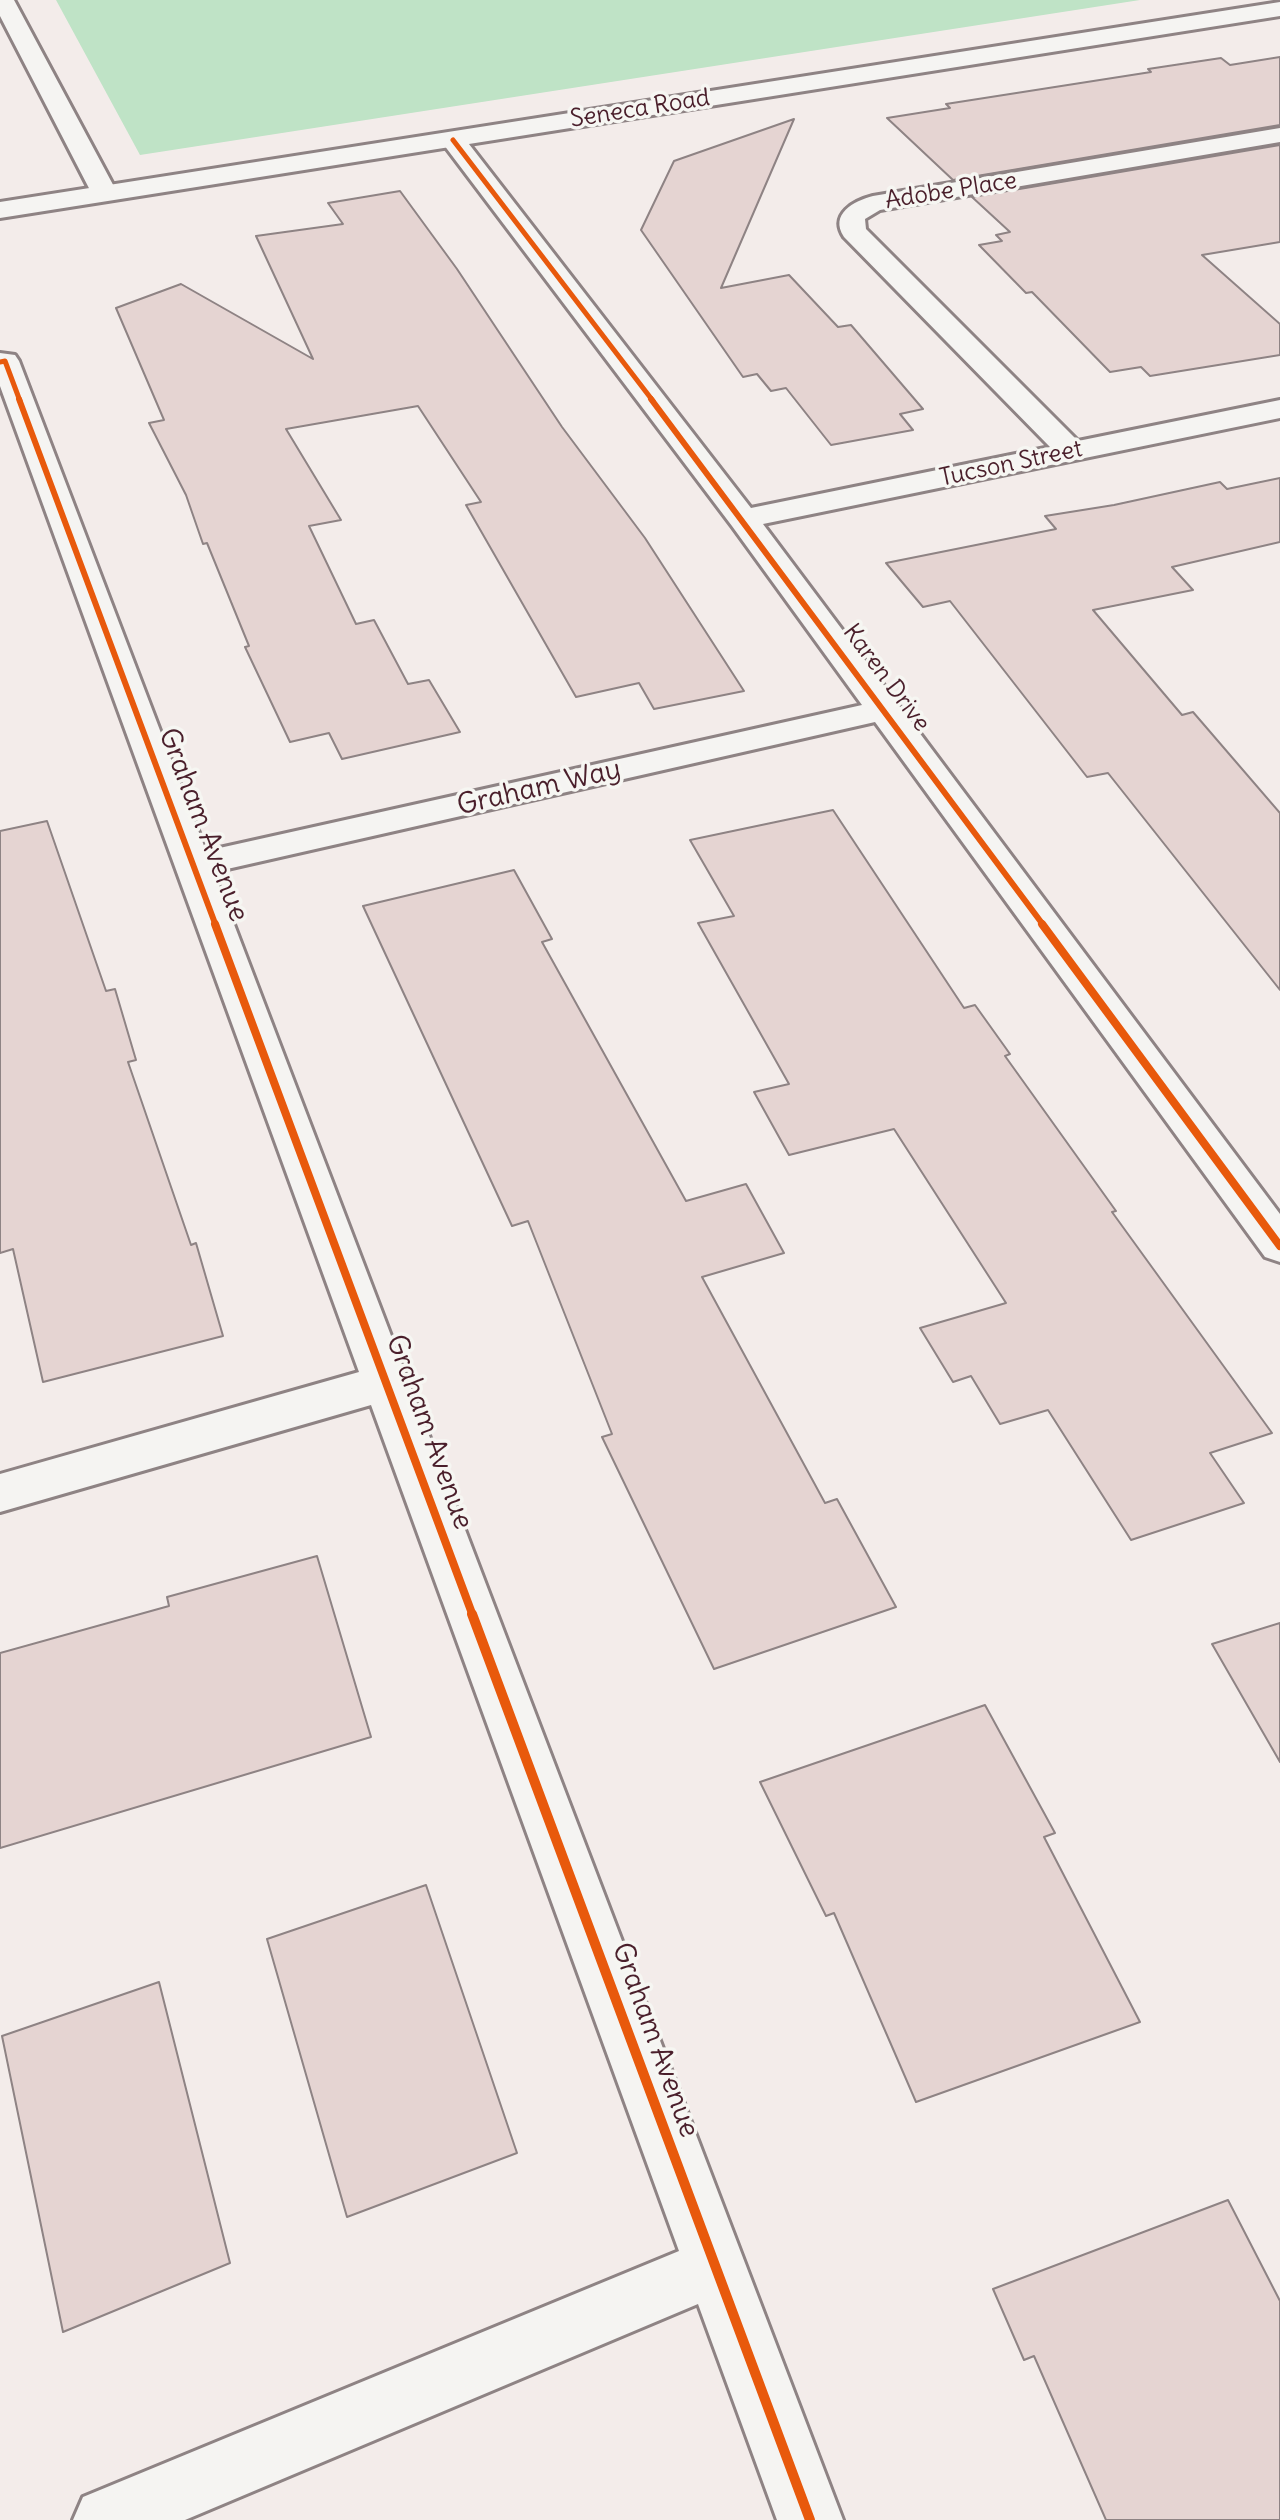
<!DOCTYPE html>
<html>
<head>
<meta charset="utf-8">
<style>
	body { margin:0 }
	canvas { display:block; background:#f3ecea }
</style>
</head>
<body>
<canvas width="1280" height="2520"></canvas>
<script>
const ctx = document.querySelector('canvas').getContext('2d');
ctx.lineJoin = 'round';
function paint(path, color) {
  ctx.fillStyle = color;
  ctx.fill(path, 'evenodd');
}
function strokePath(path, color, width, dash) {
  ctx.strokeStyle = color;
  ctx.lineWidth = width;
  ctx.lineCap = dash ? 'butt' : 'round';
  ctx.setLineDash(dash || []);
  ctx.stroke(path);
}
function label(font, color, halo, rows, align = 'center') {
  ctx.font = font + ' Delius,sans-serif';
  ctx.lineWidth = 7;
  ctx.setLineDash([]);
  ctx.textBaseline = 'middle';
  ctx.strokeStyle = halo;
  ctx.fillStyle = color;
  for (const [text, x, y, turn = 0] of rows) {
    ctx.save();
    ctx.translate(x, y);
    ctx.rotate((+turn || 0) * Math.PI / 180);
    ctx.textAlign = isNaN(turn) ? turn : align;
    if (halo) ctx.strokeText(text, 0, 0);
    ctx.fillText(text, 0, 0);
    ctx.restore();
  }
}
paint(new Path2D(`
	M56 0H1140L140 155Z`), '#bfe3c6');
const building = new Path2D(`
	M1280 57V125L953 180 887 118 950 108 946 104 1151 72 1148 69 1221 58 1230 65Z
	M794 119 721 288 789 275 838 327 851 325 923 409 900 414 913 430 831 445 786 388 771 391 757 374 743 377 641 230 674 161Z
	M1280 145V242L1202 255 1280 324V355L1150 376 1141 367 1110 372 1032 292 1026 293 979 245 1002 241 996 235 1010 232 972 197Z
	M400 191 457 269 562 427 645 538 744 691 654 709 639 683 576 697 466 505 481 502 418 406 286 429 341 520 309 526 356 624 374 620 408 684 429 680 460 732 342 759 329 733 290 742 245 647 249 646 207 543 203 544 186 495 149 423 164 420 116 308 181 284 313 359 256 236 343 224 328 203Z
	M1280 478V542L1172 567 1193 590 1093 610 1182 715 1193 712 1280 813V990L1108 773 1087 777 950 601 923 607 886 563 1056 529 1045 516 1114 505 1220 482 1227 489Z
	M833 810 964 1008 975 1005 1010 1054 1005 1056 1116 1211 1112 1212 1272 1433 1210 1453 1244 1503 1131 1540 1048 1410 1000 1424 971 1376 953 1382 920 1328 1006 1303 894 1129 789 1155 754 1092 789 1084 698 923 734 916 690 840Z
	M47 821 106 991 115 989 136 1060 128 1062 191 1245 196 1243 223 1336 43 1382 13 1249 0 1253V831Z
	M514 870 552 939 542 942 686 1201 746 1184 784 1253 702 1277 825 1503 837 1499 896 1607 714 1669 602 1437 612 1434 528 1221 512 1226 363 906Z
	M317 1556 371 1737 0 1848V1653L169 1606 167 1597Z
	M1280 1623V1762L1212 1644Z
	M985 1705 1055 1833 1044 1837 1140 2022 916 2102 834 1913 826 1916 760 1782Z
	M426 1885 517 2153 347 2217 267 1939Z
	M159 1982 230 2263 63 2332 2 2036Z
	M1228 2200 1280 2301V2520H1106L1034 2356 1024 2360 993 2289Z`);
paint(building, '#e5d4d2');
strokePath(building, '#8e8384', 2);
const street = new Path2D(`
	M0 0H14L118 194 114 199H96L92 194 0 16Z
	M1280 128V142L880 210 865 219 866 229 1078 441 1280 400V418L763 524 1280 1214V1262L1265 1257 875 722 214 872 843 2520H777L698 2304 185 2520H73L83 2497 679 2251 371 1405 0 1512V1474L359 1372 0 386V353L15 355 19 361 206 851 862 705 732 526 444 145 441 140 444 135H462L751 508 1050 447 844 237C829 214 854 201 873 196Z`);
const secondary = new Path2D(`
	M1280 2V16L0 218V202Z`);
strokePath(street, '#8e8384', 6);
strokePath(secondary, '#8e8384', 6);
paint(street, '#f5f4f2');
paint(secondary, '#f5f4f2');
strokePath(new Path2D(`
	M453 140 653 401
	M0 362 5 361 20 401`), '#e8590c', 5);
strokePath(new Path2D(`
	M19 399 216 926
	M651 399 1044 926`), '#e8590c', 6);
strokePath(new Path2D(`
	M215 924 473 1616
	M1042 924 1280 1246`), '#e8590c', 8);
strokePath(new Path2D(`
	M472 1614 810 2520`), '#e8590c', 10);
label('24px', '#4a1f2b', '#f6f6f2', [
	["Seneca Road",640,109,-9],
	["Adobe Place",951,191,-9],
	["Tucson Street",1011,464,-12],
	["Karen Drive",886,678,53]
]);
label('28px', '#4a1f2b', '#f6f6f2', [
	["Graham Way",539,788,-13],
	["Graham Avenue",203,825,69],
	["Graham Avenue",429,1432,70],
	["Graham Avenue",655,2040,70]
]);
</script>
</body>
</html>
